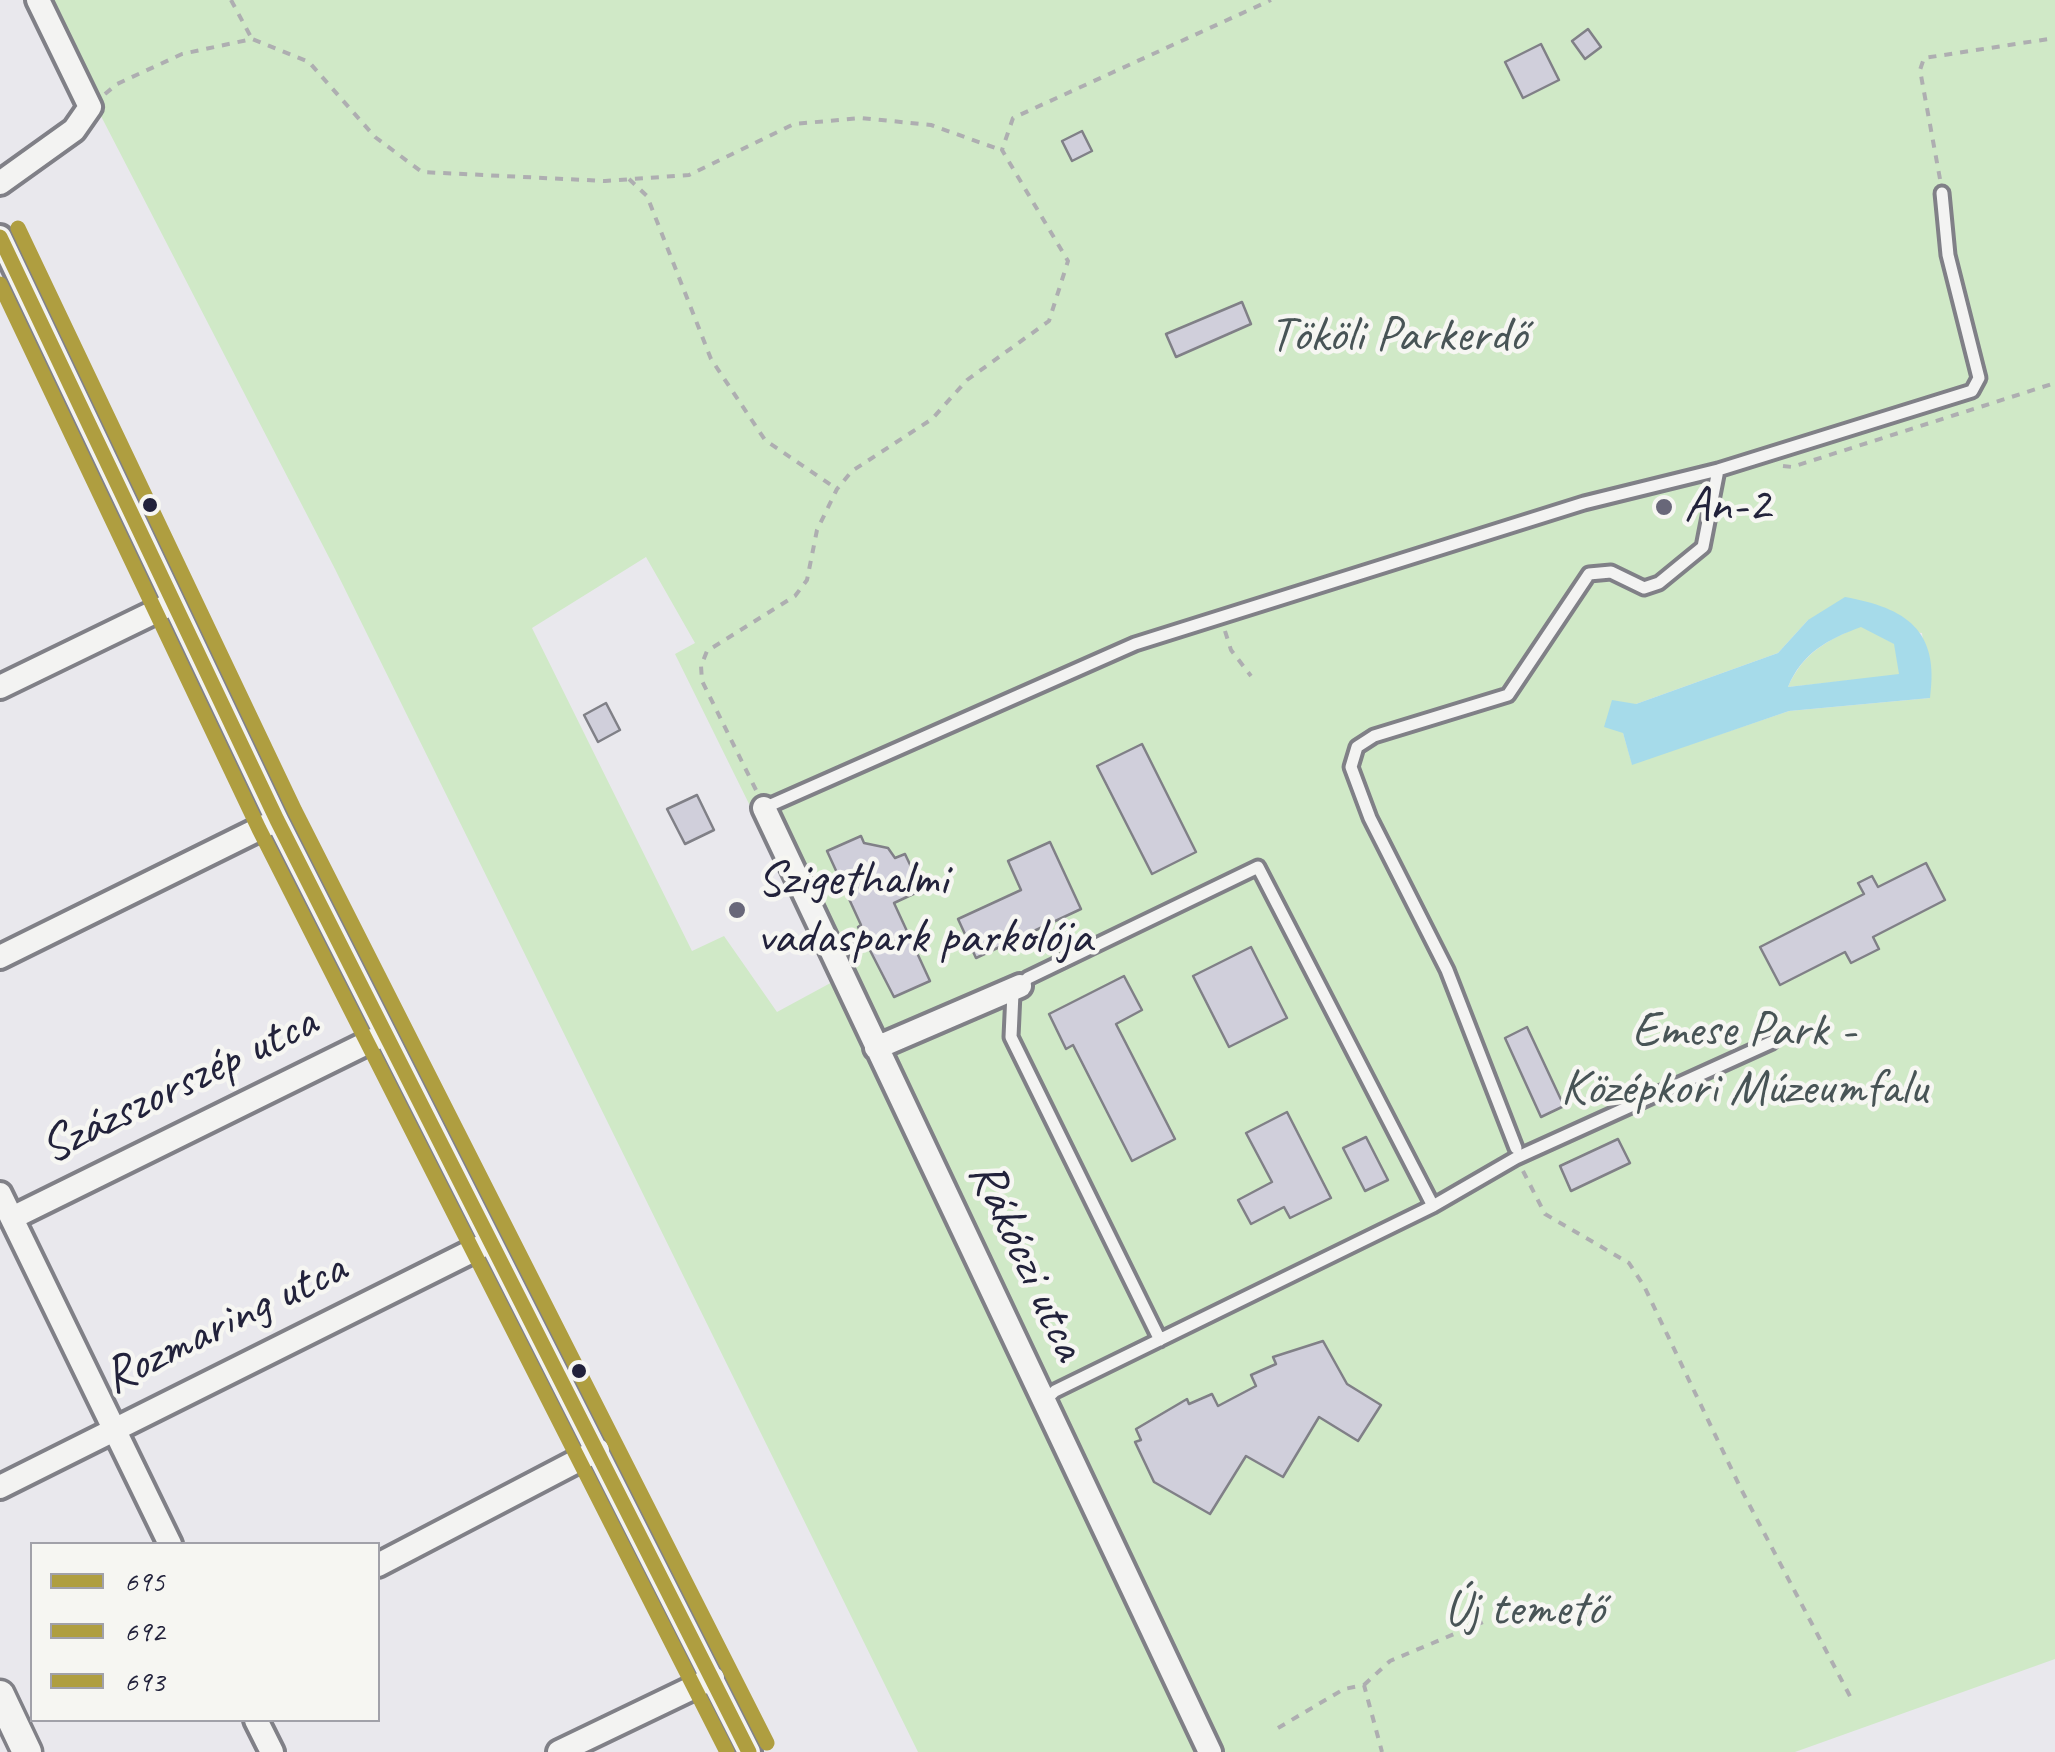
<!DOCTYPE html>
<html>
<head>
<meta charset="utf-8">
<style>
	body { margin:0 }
	#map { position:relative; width:2055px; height:1752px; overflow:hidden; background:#e9e8ed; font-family:Caveat,sans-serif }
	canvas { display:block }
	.legend { position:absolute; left:30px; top:1542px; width:350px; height:180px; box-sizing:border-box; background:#f6f6f2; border:2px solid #a1a1a9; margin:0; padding:12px 18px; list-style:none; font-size:30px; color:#22223b }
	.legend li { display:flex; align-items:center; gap:20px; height:50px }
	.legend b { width:50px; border:2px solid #a1a1a9 }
</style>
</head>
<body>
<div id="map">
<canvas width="2055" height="1752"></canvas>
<ul class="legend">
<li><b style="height:12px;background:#af9e40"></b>695</li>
<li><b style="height:12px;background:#af9e40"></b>692</li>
<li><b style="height:12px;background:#af9e40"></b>693</li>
</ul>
</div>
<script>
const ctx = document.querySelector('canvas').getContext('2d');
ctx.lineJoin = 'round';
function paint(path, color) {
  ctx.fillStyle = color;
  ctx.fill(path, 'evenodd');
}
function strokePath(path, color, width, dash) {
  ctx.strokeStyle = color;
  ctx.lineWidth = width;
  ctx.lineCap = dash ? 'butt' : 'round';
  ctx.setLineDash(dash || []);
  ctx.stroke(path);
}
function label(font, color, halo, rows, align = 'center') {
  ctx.font = font + ' Caveat,sans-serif';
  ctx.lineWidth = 9;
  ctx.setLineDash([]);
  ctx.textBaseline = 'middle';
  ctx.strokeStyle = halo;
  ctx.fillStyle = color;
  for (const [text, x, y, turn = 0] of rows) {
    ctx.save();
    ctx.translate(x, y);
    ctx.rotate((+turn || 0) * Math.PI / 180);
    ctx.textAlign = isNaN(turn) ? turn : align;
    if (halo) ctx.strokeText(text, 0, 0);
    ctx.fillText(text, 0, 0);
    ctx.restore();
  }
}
paint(new Path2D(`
	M41 0H2055V1659L1795 1752H918L335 569ZM646 557 695 643 675 654 836 980 777 1012 724 936 692 951 532 628ZM1808 620 1922 633 1930 698 1789 711 1632 764 1623 733 1636 704 1778 653Z
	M1861 626 1895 644 1900 675 1788 687C1803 653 1827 640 1861 626Z`), '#d0e9c7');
paint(new Path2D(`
	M1845 597C1906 608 1940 630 1930 698L1789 711 1632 765 1623 733 1604 727 1612 700 1636 704 1778 653 1808 620ZM1861 627 1894 644 1899 674 1788 687C1802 653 1828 639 1861 627Z`), '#a6dbea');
const building = new Path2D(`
	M1588 29 1601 47 1585 59 1572 41Z
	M1541 44 1559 80 1523 98 1505 62Z
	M1082 131 1092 151 1072 161 1062 141Z
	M1242 302 1251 324 1176 357 1166 334Z
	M606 703 620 730 598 742 584 715Z
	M1142 744 1196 852 1152 874 1097 766Z
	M697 795 714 830 685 844 667 809Z
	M861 836 864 843 888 848 895 858 905 854 922 890 894 903 930 981 894 997 858 927 861 925 827 851Z
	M1050 842 1081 909 976 958 958 919 1021 890 1008 861Z
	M1926 863 1945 900 1873 937 1879 949 1851 963 1845 952 1780 985 1760 947 1864 894 1858 883 1872 876 1878 887Z
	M1251 947 1287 1018 1229 1047 1193 976Z
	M1124 976 1142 1010 1116 1024 1175 1139 1132 1161 1073 1045 1066 1049 1049 1014Z
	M1527 1027 1564 1106 1541 1117 1505 1038Z
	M1287 1112 1331 1198 1290 1218 1284 1207 1251 1224 1238 1200 1272 1182 1246 1133Z
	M1366 1137 1388 1180 1365 1191 1343 1148Z
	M1618 1139 1630 1163 1571 1191 1560 1166Z
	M1323 1341 1347 1384 1381 1405 1358 1441 1319 1417 1283 1477 1246 1456 1210 1514 1154 1482 1135 1442 1141 1440 1136 1429 1187 1399 1189 1404 1212 1394 1218 1406 1256 1386 1251 1375 1276 1364 1273 1357Z`);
paint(building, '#d0cfdb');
strokePath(building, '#808087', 2.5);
const service = new Path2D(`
	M764 808 1135 644 1584 503 1718 470 1972 391 1979 378 1948 255 1942 193
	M1516 1148 1447 970 1370 818 1351 767 1357 747 1374 736 1508 695 1589 574 1611 572 1644 588 1659 583 1703 547 1718 470
	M1160 1340 1011 1037 1013 993 1028 978 1258 867 1433 1206
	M1043 1402 1055 1391 1433 1206 1516 1158 1772 1042`);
const minor = new Path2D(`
	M0 183 74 130 90 107 38 0
	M0 237 277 820 749 1752
	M0 687 173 603
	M764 808 1210 1752
	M0 957 277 820
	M876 1048 1020 986
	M0 1194 170 1544
	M12 1218 385 1034
	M0 1487 490 1242
	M378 1565 598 1450
	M256 1720 272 1752
	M559 1752 713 1678`);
const tertiary = new Path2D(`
	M0 1695 27 1752`);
strokePath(service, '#808087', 19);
strokePath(minor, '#808087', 30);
strokePath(tertiary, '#808087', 35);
strokePath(new Path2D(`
	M231 0 252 39
	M105 94 117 84 182 54 252 39 309 62 375 137 422 172 605 181 689 175 794 124 861 118 931 125 1001 150
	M629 179 647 196 711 359 765 440 837 489
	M1940 179 1920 70 1924 58 2055 38
	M1783 466 1792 467 2055 383
	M1225 631 1231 650 1251 676
	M756 790 702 681 701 666 707 651 795 596 807 580 817 530 837 489 852 471 932 419 967 380 1049 321 1068 261 1002 150 1013 118 1271 0
	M852 944 863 939
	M1523 1171 1545 1214 1629 1263 1644 1286 1741 1489 1852 1700
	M1364 1685 1390 1661 1490 1619
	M1278 1728 1344 1689 1364 1685 1382 1752`), '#aeaeb1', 4, [8, 8]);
strokePath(service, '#f3f3f2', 11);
strokePath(minor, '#f3f3f2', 22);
strokePath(tertiary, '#f3f3f2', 28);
strokePath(new Path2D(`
	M0 237 277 820 749 1752`), '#af9e40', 15);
strokePath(new Path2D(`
	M0 284 259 829 727 1752`), '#af9e40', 15);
strokePath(new Path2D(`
	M18 228 295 811 767 1743`), '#af9e40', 15);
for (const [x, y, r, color] of [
	[150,505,9,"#22223b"],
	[1664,507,10,"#686779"],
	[737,910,10,"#686779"],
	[579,1371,9,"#22223b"]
]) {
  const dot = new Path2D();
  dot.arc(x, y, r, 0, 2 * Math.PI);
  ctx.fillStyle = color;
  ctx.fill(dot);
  strokePath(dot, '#f6f6f2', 4);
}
label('50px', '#485456', '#f6f6f2', [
	["Tököli Parkerdő",1398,337],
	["Emese Park -",1744,1032],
	["Középkori Múzeumfalu",1744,1090],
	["Új temető",1524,1611]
]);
label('50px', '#22223b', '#f6f6f2', [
	["An-2",1684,507],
	["Szigethalmi",757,881],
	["vadaspark parkolója",757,939]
], 'left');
label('50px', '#22223b', '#f6f6f2', [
	["Százszorszép utca",179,1086,-26],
	["Rákóczi utca",1026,1261,65],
	["Rozmaring utca",225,1324,-26]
]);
</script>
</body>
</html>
